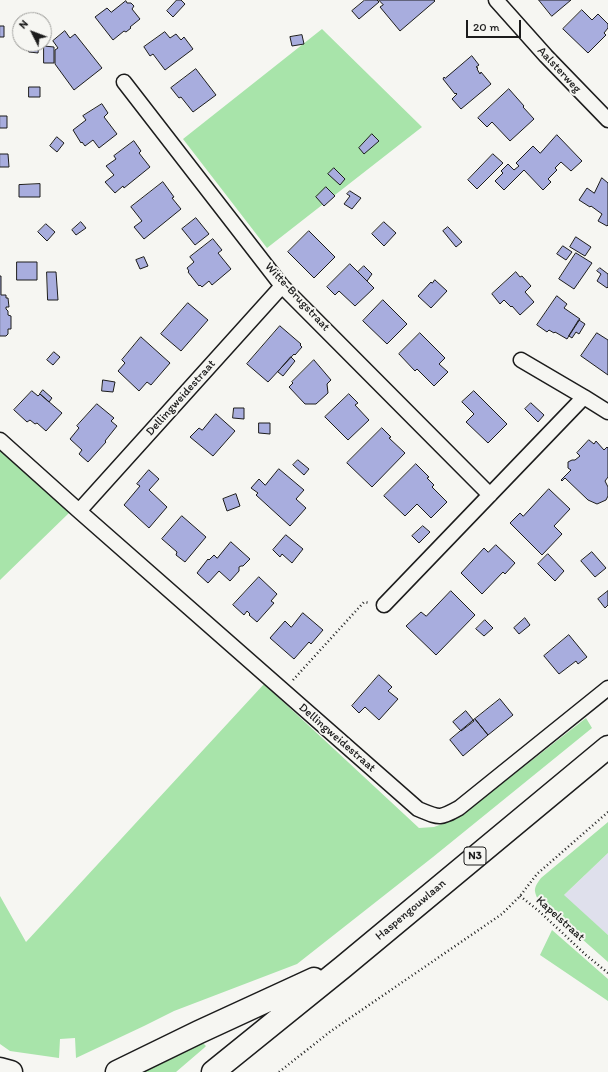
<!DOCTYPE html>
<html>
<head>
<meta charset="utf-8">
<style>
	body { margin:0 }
	#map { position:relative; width:608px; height:1072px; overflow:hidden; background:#f6f6f2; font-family:Itim,sans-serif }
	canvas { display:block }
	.north { position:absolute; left:12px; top:12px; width:40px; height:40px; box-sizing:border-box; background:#f6f6f2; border:1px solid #9f9f9c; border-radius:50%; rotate:312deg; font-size:11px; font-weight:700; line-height:16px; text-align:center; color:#1c1c1c }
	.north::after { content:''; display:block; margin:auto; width:14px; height:18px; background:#1c1c1c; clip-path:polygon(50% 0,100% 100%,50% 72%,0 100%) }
	.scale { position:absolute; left:466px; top:20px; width:55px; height:18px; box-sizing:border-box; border:2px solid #1c1c1c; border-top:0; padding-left:5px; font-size:12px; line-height:14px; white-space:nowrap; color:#1c1c1c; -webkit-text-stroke:3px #f6f6f2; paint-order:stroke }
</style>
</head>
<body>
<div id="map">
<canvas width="608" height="1072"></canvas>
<div class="north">N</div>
<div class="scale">20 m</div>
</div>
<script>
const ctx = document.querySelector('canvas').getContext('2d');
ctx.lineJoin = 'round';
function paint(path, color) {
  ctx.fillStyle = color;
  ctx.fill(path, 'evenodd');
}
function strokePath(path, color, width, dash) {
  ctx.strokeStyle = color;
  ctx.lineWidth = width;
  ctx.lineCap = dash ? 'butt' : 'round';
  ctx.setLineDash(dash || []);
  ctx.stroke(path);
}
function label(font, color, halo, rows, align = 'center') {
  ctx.font = font + ' Itim,sans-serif';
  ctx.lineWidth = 4;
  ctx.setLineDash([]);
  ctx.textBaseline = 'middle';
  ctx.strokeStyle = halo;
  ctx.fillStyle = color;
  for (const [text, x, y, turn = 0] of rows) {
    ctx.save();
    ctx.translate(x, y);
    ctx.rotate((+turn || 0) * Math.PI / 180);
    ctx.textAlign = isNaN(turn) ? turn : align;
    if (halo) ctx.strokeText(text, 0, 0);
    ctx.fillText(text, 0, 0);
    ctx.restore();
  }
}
paint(new Path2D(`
	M608 853V935L563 896Z`), '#dfe0ec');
paint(new Path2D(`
	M322 29 422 127 267 248 183 139Z
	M0 450 70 512 0 580Z
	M264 684 419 828 434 827 458 818 586 718 592 728 433 857 297 964 174 1011 144 1026 76 1058 75 1038 60 1039 59 1058 10 1051 0 1044V896L26 942Z
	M608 822V853L564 895 608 935V962L538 900C533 889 534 888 541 878Z
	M552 930 608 979V1001L540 955Z
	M201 1041 206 1046 204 1048 176 1072H136Z`), '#a8e4aa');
const building = new Path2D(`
	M177 0H181L185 4 173 17 167 11Z
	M365 0H377L379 2 359 19 352 11Z
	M379 0H434L435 1 400 31 380 7 383 5Z
	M539 0H571L552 16Z
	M126 1 127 3H131L134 6 132 9 140 19 130 27 131 28 126 32 124 31 113 40 95 17 107 8 111 12Z
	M582 10 592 20 598 14 608 24V28L604 33 606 35 588 53 563 29Z
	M0 26H4V37H0Z
	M65 31 70 38 75 34 102 68 74 90 55 64V50L58 48 53 41Z
	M165 32 170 38 176 34 181 40 184 37 193 49 165 70 153 54 150 56 144 47Z
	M302 35 304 44 292 46 290 37Z
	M29 44H39L38 53 29 52Z
	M44 46 54 47V63H44Z
	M472 56 479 65 476 67 478 68 477 69 480 74 481 72 491 84 461 109 452 99 457 94 456 93 455 94 443 79 444 77 445 78Z
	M196 69 216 95 193 112 181 97 179 98 171 88Z
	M29 87H40V97H29Z
	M509 89 524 106 523 107 534 119 510 141 492 122 487 127 478 118Z
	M102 104 108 113 104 117 117 134 99 148 93 140 85 146 82 142 81 143 73 130 86 120 83 116Z
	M0 116H7V128H0Z
	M372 134 379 141 364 154 359 148Z
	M557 135 582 161 571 171 561 162 555 168 557 170 548 179 551 182 543 190 524 170 504 190 495 181 503 173 501 171 508 164 514 170 519 166 516 163 533 146 540 153Z
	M57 137 64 143 57 152 50 146Z
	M134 141 141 151 139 153 150 167 124 188 123 186 115 193 105 182 114 175 106 166 116 159 114 156Z
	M0 154H8L9 167H0Z
	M493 154 503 163 477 189 468 180Z
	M334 168 345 179 340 185 328 174Z
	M602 178 608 183V225L607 226 598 221 602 214 591 206 590 207 579 200 587 188 594 193Z
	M163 182 174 197 172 198 181 209 144 239 134 227 142 221 131 207Z
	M40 184V197H19V185Z
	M326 187 335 196 324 206 316 197Z
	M350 191 361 198 352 209 344 204 350 196 347 194Z
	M196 218 209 234 195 245 182 229Z
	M81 222 86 228 76 235 72 230Z
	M384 222 396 233 384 246 372 234Z
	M46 224 55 232 47 241 38 232Z
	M448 227 462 242 456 247 443 231Z
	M309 231 335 257 314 278 288 252Z
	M576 237 591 247 585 256 570 247Z
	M213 239 222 250 218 253 231 269 212 285 209 281 202 287 200 285 199 286 188 272 189 271 187 268 194 262 190 257Z
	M563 246 572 252 566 260 557 254Z
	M576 253 592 263 574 289 559 279Z
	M144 257 148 266 140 269 136 260Z
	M17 262H37V280H17Z
	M350 264 374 288 355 306 339 291 335 295 327 287Z
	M364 266 372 274 367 281 358 272Z
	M600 268 608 274V287L607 288 597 281 601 274 597 271Z
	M47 272H56L58 300H48Z
	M516 272 520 277 522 276 531 286 525 292 534 302 520 315 512 306 511 307 504 300 500 304 492 294Z
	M0 276H1V295H6V298H8L9 307H6V309L8 311V315L11 316V329H8V334L6 336H0Z
	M435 280 447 291 431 308 418 296 431 282 432 283Z
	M557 296 567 304 564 308 580 319 567 339 555 332 554 333 549 330 547 332 537 325Z
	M383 300 407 324 387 344 363 321Z
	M188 303 208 320 181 351 161 334Z
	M579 320 585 324 579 334 576 332 572 338 569 336Z
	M280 326 301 344 300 345 302 347 295 355 294 354 268 382 247 364Z
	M420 333 445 358 439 364 448 372 434 386 417 369 415 371 399 354Z
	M597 333 608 340V375L581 356Z
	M141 337 170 363 151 385 147 382 139 391 118 371 125 363 122 360Z
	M54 352 60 357 53 365 47 360Z
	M291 357 295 361 283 376 278 372Z
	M314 360 331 380 327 384 328 393 316 404H305L289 387 293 383 292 382Z
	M103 380 115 382 113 392 102 391Z
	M43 390 52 398 49 402 40 394Z
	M32 391 38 396 40 394 62 413 46 431 37 423 35 424 30 420 27 422 14 410Z
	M474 391 507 424 488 443 466 422 474 414 462 402Z
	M349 394 358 403 355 405 369 420 348 440 325 417Z
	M531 403 544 415 538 422 525 409Z
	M97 404 114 418 111 421 117 426 105 441 106 442 88 462 79 454 82 450 70 439 79 428 77 426Z
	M234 408H244V419L233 418Z
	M216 414 235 431 213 456 190 437 199 428 202 430Z
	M259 423H270V434L259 433Z
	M382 428 391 437 389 438 405 453 372 487 347 463Z
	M589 440 594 444 596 441 604 450 607 447 608 448V477L605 481 608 487V496L606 500 597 504 588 500 565 478 562 481 561 480 571 470 568 468V462L572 460H575L580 456 577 453Z
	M298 460 309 469 304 475 293 465Z
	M416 464 429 477 427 478 434 485 432 487 447 502 431 518 417 504 405 516 384 496Z
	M279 469 304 490 296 499 306 508 290 526 256 495 258 493 251 488 259 479 265 485Z
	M149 470 159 479 149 490 167 507 149 528 124 505 140 486 137 484Z
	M549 489 570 509 554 526 562 534 542 555 510 523 520 513 523 516Z
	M236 494 240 506 227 511 223 499Z
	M182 516 206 537 185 562 176 555 177 552 162 539Z
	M423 526 430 532 419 543 412 536Z
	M286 535 303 549 292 563 282 554 280 557 273 550Z
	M231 542 250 559 243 566H241L239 567V571L230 581 219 571 208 583 197 573 208 559 209 560 214 555 217 558Z
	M496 545 515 563 505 574 503 572 482 594 461 573 484 548 488 552Z
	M592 552 606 568 595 577 581 561Z
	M548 554 564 571 555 581 538 564Z
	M259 577 277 594 271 601 274 603 257 622 249 615 250 614 247 611 244 615 233 605Z
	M451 591 475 615 436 655 406 626 421 612 426 616Z
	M608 591V605L605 608 598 599Z
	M303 613 323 630 311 644 309 642 294 659 270 638 285 621 291 627Z
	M525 618 530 625 519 634 514 628Z
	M485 620 493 628 484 636 476 629Z
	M569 635 587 657 578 664 576 661 559 674 544 656Z
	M379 675 392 687 388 691 398 699 379 720 365 707 359 713 352 706Z
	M500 699 513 715 488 735 475 719Z
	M466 711 474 721 461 731 453 722Z
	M475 719 488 735 463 756 450 740Z`);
paint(building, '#a8adde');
strokePath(building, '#1c1c1c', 1);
const minor = new Path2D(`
	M496 0 546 56 608 120
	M124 82 282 286 490 495
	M521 360 584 397 608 412
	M0 440 79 511 418 809C440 818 439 819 459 808L608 688
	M79 511 282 286
	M384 605 584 397`);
const primary = new Path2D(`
	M0 1069 11 1072
	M117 1072 199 1032 314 979
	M213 1072 343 967 608 747`);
strokePath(minor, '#1c1c1c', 17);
strokePath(primary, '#1c1c1c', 25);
strokePath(new Path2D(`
	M293 680 364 602 370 603
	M520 896 540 912 586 955 608 973
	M279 1072 331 1031 502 914 520 896 537 874 608 812`), '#1c1c1c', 2.5, [1, 3]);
strokePath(minor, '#f6f6f2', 14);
strokePath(primary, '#f6f6f2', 22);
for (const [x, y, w] of [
	[475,856,22]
]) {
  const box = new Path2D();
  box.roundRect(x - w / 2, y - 9, w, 18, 3);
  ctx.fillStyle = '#f6f6f2';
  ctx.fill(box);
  strokePath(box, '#1c1c1c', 1);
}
label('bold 11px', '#1c1c1c', null, [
	["N3",475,856]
]);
label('12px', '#1c1c1c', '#f6f6f2', [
	["Aalsterweg",559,70,47],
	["Witte-Brugstraat",297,297,47],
	["Dellingweidestraat",181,398,-48],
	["Dellingweidestraat",337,738,41],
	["Haspengouwlaan",411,910,-40],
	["Kapelstraat",560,919,42]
]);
</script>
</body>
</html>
